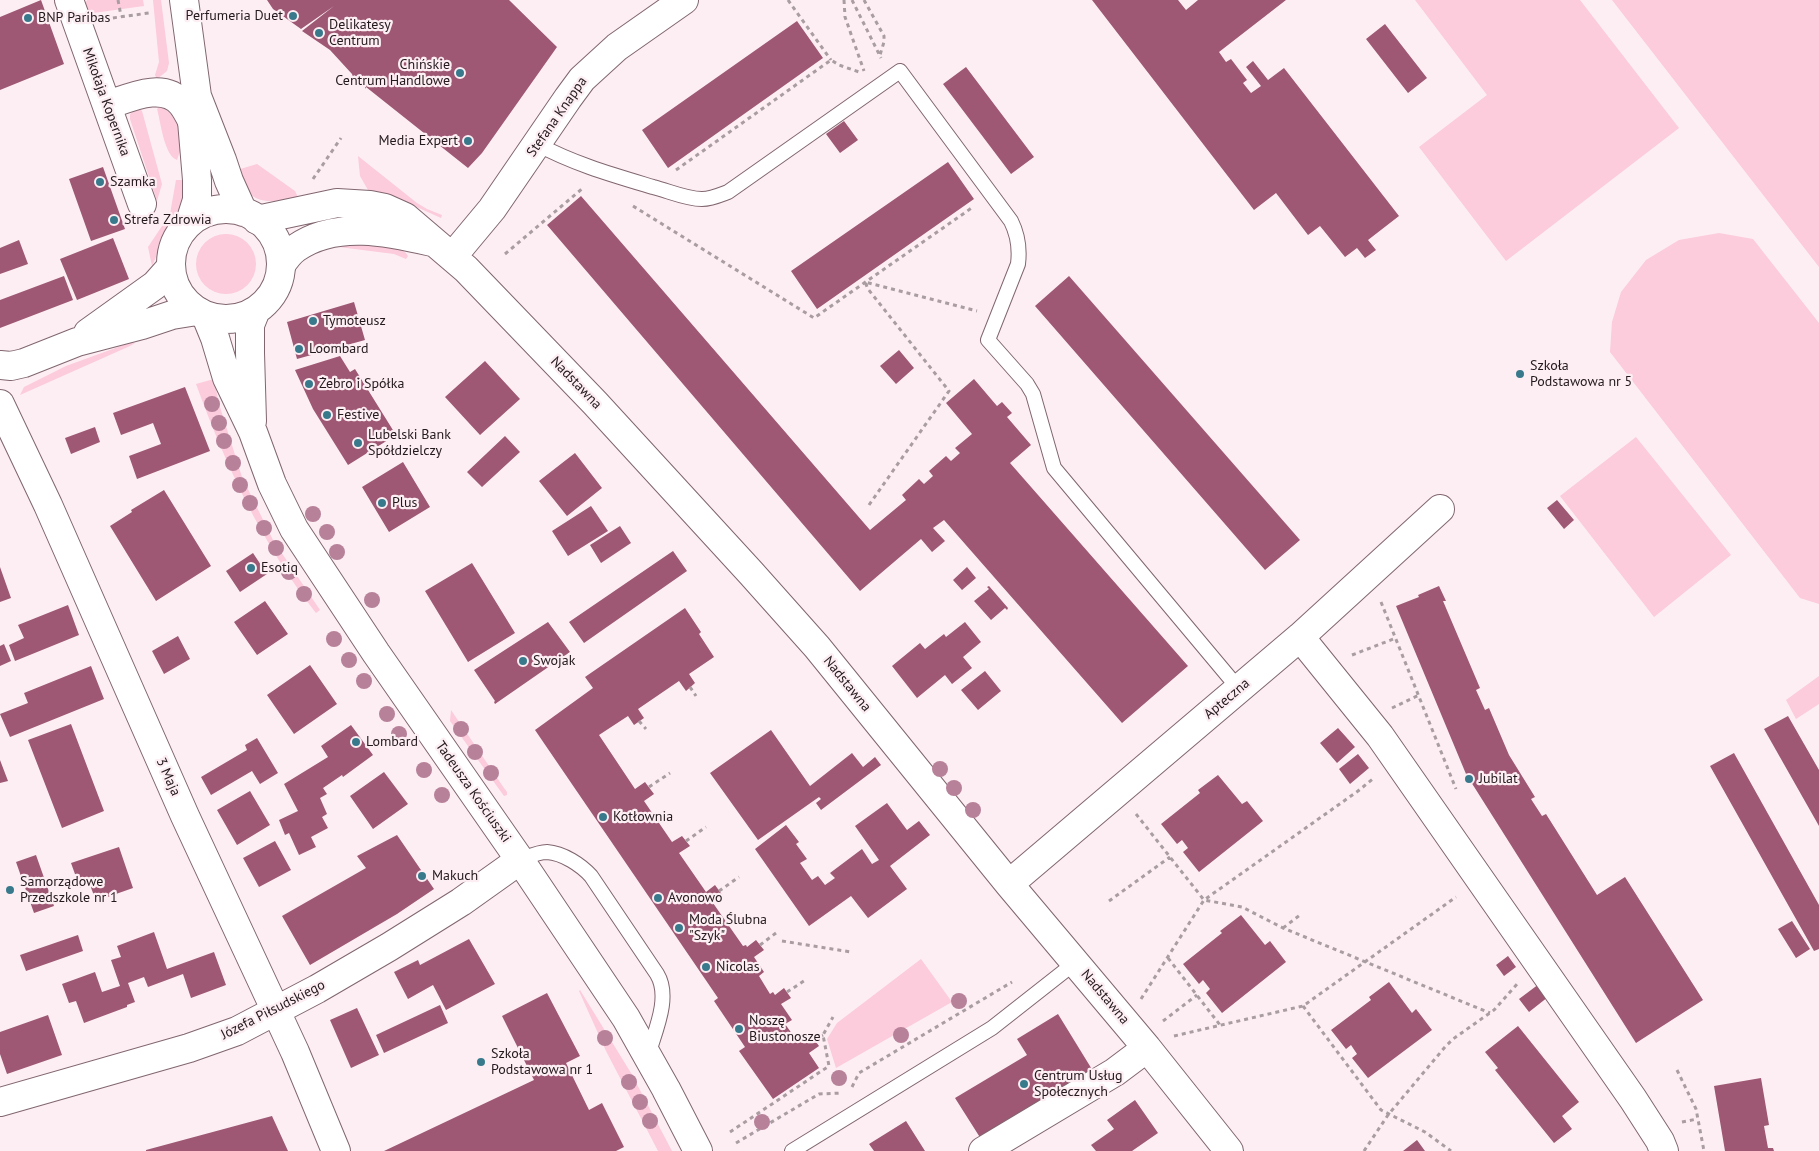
<!DOCTYPE html>
<html>
<head>
<meta charset="utf-8">
<style>
	body { margin:0 }
	canvas { display:block; background:#fceef3 }
</style>
</head>
<body>
<canvas width="1819" height="1151"></canvas>
<script>
const ctx = document.querySelector('canvas').getContext('2d');
ctx.lineJoin = 'round';
function paint(path, color) {
  ctx.fillStyle = color;
  ctx.fill(path, 'evenodd');
}
function strokePath(path, color, width, dash) {
  ctx.strokeStyle = color;
  ctx.lineWidth = width;
  ctx.lineCap = dash ? 'butt' : 'round';
  ctx.setLineDash(dash || []);
  ctx.stroke(path);
}
function label(font, color, halo, rows, align = 'center') {
  ctx.font = font + ' "PT Sans",sans-serif';
  ctx.lineWidth = 4.5;
  ctx.setLineDash([]);
  ctx.textBaseline = 'middle';
  ctx.strokeStyle = halo;
  ctx.fillStyle = color;
  for (const [text, x, y, turn = 0] of rows) {
    ctx.save();
    ctx.translate(x, y);
    ctx.rotate((+turn || 0) * Math.PI / 180);
    ctx.textAlign = isNaN(turn) ? turn : align;
    if (halo) ctx.strokeText(text, 0, 0);
    ctx.fillText(text, 0, 0);
    ctx.restore();
  }
}
paint(new Path2D(`
	M87 0H143L144 6 86 14 82 9Z
	M153 0H161L169 63 167 71 157 79 155 75 159 62Z
	M1415 0H1580L1679 128 1506 261 1419 147 1487 95Z
	M1612 0H1819V267Z
	M161 106 175 117 178 126 181 148 177 160C164 155 161 123 157 109Z
	M138 108 142 111 162 184 157 201 130 119V114Z
	M358 156 417 203 427 209 442 215 441 218 410 204 368 190 360 176Z
	M257 164 295 191 298 197C281 201 257 207 245 188 242 183 240 176 237 170Z
	M176 180H183C189 206 174 212 164 233 159 243 158 255 152 266L148 247 170 214Z
	M1719 233 1753 239 1819 323V604L1800 598 1610 352 1612 322 1621 292 1646 260 1679 240Z
	M196 264a30 30 0 1 1 60 0a30 30 0 1 1-60 0Z
	M346 243C360 244 401 242 408 256L406 259 394 254 339 247V244Z
	M132 342 135 343 130 346 20 395 24 387 66 366Z
	M214 379 219 404 242 477 273 540 320 610 316 613C262 544 226 466 196 384Z
	M1636 437 1731 555 1654 617 1560 496Z
	M1819 676V704L1796 719 1786 700Z
	M451 710 504 788 507 792V795L504 796 450 721Z
	M921 959 952 1002 836 1068 827 1039 837 1023Z
	M580 990 631 1073 672 1151H658L606 1051 579 991Z`), '#fccbdc');
paint(new Path2D(`
	M41 0 64 64 0 90V17Z
	M267 0H509L557 47 482 153 468 168 366 87 365 89V86L354 75 353 77 352 74 330 50 302 31 334 6 301 29 273 9Z
	M1092 0H1178L1186 10 1198 0H1286L1219 52 1226 62 1231 59 1247 80 1243 83 1251 93 1261 86 1246 67 1253 61 1268 80 1284 68 1399 216 1368 240 1376 250 1365 258 1357 248 1345 257 1320 226 1308 235 1276 193 1254 210Z
	M797 21 823 58 668 168 642 130Z
	M1385 24 1427 78 1408 93 1366 39Z
	M966 67 1034 157 1011 174 943 84Z
	M844 121 858 140 840 153 826 134Z
	M948 162 974 199 817 309 791 271Z
	M103 167 125 229 91 241 69 179Z
	M581 196 870 530 906 500 902 495 919 479 924 484 933 476 929 471 946 456 951 461 960 453 955 448 972 434 946 403 974 379 997 406 1002 402 1012 413 1007 417 1031 445 1010 463 1188 666 1122 723 944 520 933 528 945 541 932 552 921 539 860 591 547 225Z
	M113 238 129 279 77 300 60 259Z
	M19 240 28 264 0 274V248Z
	M64 276 73 300 0 328V300Z
	M1069 276 1300 540 1265 570 1035 306Z
	M354 302 365 340 297 359 287 322Z
	M899 350 914 368 896 384 880 366Z
	M340 356 350 372 355 369 396 435 348 465 313 409 295 370Z
	M485 361 520 399 480 435 445 397Z
	M185 387 210 451 137 479 129 456 161 444 153 423 121 435 113 413Z
	M95 427 100 442 71 454 65 438Z
	M505 436 520 452 482 487 467 472Z
	M575 453 602 488 567 516 539 481Z
	M403 462 430 507 389 532 362 487Z
	M164 490 211 566 156 601 110 526 132 512 131 510Z
	M1557 500 1574 520 1564 529 1547 508Z
	M591 506 608 531 568 556 552 531Z
	M620 526 631 543 601 563 590 545Z
	M673 551 687 571 584 643 569 622Z
	M253 553 267 574 240 592 226 571Z
	M472 563 515 633 468 662 425 591Z
	M0 567 11 598 0 602Z
	M967 567 976 578 962 590 953 580Z
	M989 586 1008 608 1007 610 1005 608 991 620 974 601 989 589 987 587Z
	M1439 586 1446 601H1443L1480 688 1476 690 1485 710 1489 708 1509 755 1535 797 1531 799 1542 816 1546 814 1597 895 1625 877 1703 1000 1636 1043 1466 774 1396 606 1419 597 1418 595Z
	M265 601 288 634 257 655 234 622Z
	M68 605 79 635 15 661 9 645 24 638 18 625Z
	M685 608 701 632 699 634 714 657 689 674 695 683 686 691 679 681 638 709 644 718 634 725 628 716 599 735 635 789 645 782 654 794 644 801 672 842 682 836 690 846 679 853 706 892 715 885 723 896 713 903 743 946 746 945 747 947 756 940 764 950 754 957 764 972 759 976 770 994 773 992 775 995 784 988 791 998 781 1004 792 1020 785 1024 798 1042 800 1041 802 1043 812 1036 819 1046 809 1053 819 1068 773 1099 739 1051 745 1047 714 1001 718 998 535 730 593 688 585 677Z
	M548 622 570 652 495 704 494 702 495 701 474 670Z
	M965 622 981 642 963 657 972 668 952 684 945 675 917 698 892 666 920 643 925 649 944 634 946 637Z
	M178 636 190 659 164 674 152 651Z
	M4 644 11 661 0 666V646Z
	M310 665 337 704 294 734 267 695Z
	M91 666 104 699 10 737 0 714 28 703 24 693Z
	M985 671 1001 691 978 710 961 690Z
	M1788 716 1819 770V826L1764 729Z
	M71 724 104 811 62 828 28 740Z
	M351 725 373 755 343 777 342 775 323 788 327 794 320 798 327 814 322 817 328 828 311 837 316 847 299 855 289 833 285 835 279 820 298 811 284 784 328 757 321 746Z
	M1338 728 1355 747 1337 763 1320 743Z
	M771 730 810 786 852 753 863 767 875 757 881 765 821 810 816 803 821 799 819 797 758 840 710 773Z
	M257 738 278 773 260 784 252 771 211 795 201 777 247 750 245 745Z
	M1734 753 1819 905V949L1814 951 1710 766Z
	M1358 754 1369 768 1350 784 1339 769Z
	M0 760 8 781 0 783Z
	M384 772 408 804 373 829 350 796Z
	M1218 775 1242 804 1247 801 1263 821 1199 872 1183 852 1188 848 1182 840 1177 844 1161 824 1200 793 1198 790Z
	M250 791 270 825 237 845 217 810Z
	M887 803 907 830 919 821 930 835 890 866 907 889 868 918 851 896 809 926 755 849 786 825 799 842 796 844 807 859 800 863 812 880 818 876 825 885 835 878 830 873 862 849 872 864 879 860 855 826Z
	M397 835 434 889 397 914 310 965 282 916 366 868 357 856Z
	M275 841 291 870 259 887 243 858Z
	M119 847 133 888 96 901 90 885 80 888 71 863Z
	M36 855 54 906 34 913 16 862Z
	M1241 915 1265 945 1270 941 1286 962 1222 1013 1206 993 1210 989 1203 980 1199 984 1183 964 1222 933 1220 931Z
	M1792 921 1810 949 1796 958 1778 929Z
	M154 932 167 969 214 952 226 985 191 998 183 974 148 987 144 977 128 983 135 1002 127 1005V1007L84 1023 76 1001 69 1003 62 984 95 972 102 992 120 986 111 960 121 957 117 946Z
	M78 935 83 951 26 971 20 955Z
	M469 939 495 984 446 1010 433 985 408 999 394 972 418 960 420 965Z
	M1508 956 1516 967 1504 976 1496 965Z
	M1389 982 1412 1013 1416 1009 1432 1030 1368 1078 1352 1058 1357 1054 1351 1045 1346 1049 1331 1030 1371 1000 1369 997Z
	M1539 984 1548 997 1529 1012 1519 999Z
	M547 993 580 1056 566 1063 589 1110 602 1103 624 1147 616 1151H384L534 1080 502 1016Z
	M440 1005 448 1023 384 1053 376 1035Z
	M357 1008 379 1055 351 1068 330 1020Z
	M1058 1014 1093 1071 981 1139 955 1098 1027 1055 1017 1039Z
	M48 1015 62 1055 7 1074 0 1054V1032Z
	M1518 1026 1579 1102 1562 1116 1572 1129 1554 1143 1495 1070 1498 1068 1485 1052Z
	M1761 1078 1769 1125 1764 1126 1768 1148H1773L1774 1151H1725L1714 1086Z
	M1135 1100 1158 1133 1132 1151H1096L1091 1145 1114 1129 1107 1120Z
	M272 1116 288 1151H146V1150Z
	M906 1121 925 1151H874L869 1144Z
	M1417 1140 1425 1151H1403Z`), '#9e5873');
const service = new Path2D(`
	M537 144C574 164 613 175 653 187 669 191 686 199 702 199 711 199 720 195 728 192L900 71 1011 221C1018 235 1020 248 1018 264L988 340 1027 384 1033 394 1054 468 1239 689
	M520 860C528 857 538 852 547 852 563 853 581 865 591 876L657 974C671 997 655 1031 648 1055
	M792 1151 992 1028 1076 962`);
const minor = new Path2D(`
	M69 0 142 204
	M108 105C129 98 164 81 182 104 186 109 189 115 192 121
	M257 220 337 203 370 205 385 208 405 217 466 269 595 403 751 573 817 647 1009 884 1147 1048 1229 1151
	M452 257 492 209 568 98 582 79 617 47 684 0
	M281 265C285 259 290 252 296 248 336 220 389 232 432 242
	M88 333 155 285 171 267
	M0 365 11 366 24 363 77 342 142 325 172 315 197 311
	M0 404 48 505 185 816 295 1052 336 1151
	M1300 637 1380 736 1633 1099 1660 1141 1664 1151
	M1009 884 1300 637 1440 509
	M0 1102 189 1048 237 1031 317 989 389 947 461 902 520 860
	M983 1151 1115 1072 1147 1048`);
const tertiary = new Path2D(`
	M184 0 197 96 222 160 229 181 243 212
	M171 264a55 55 0 1 1 110 0a55 55 0 1 1-110 0Z
	M190 222 197 200V180L192 121 196 102
	M206 316 215 338 227 378 253 432 272 484 294 529 376 653 520 860 626 1018 666 1089 698 1151
	M252 421 250 353V325L256 310`);
strokePath(service, '#81666f', 16);
strokePath(minor, '#81666f', 30);
strokePath(tertiary, '#81666f', 30);
strokePath(new Path2D(`
	M118 0 121 16
	M788 0 831 60
	M844 0 845 17 864 71
	M852 0 881 58
	M864 0 884 36V42L880 55
	M105 19 149 13
	M676 170 831 60 839 65 859 72
	M313 179 341 138
	M633 206 814 318 973 207
	M505 254 583 188
	M869 505 949 391 868 289 865 282 977 311
	M1381 602 1456 789
	M1352 655 1396 638
	M690 687 696 696
	M1392 708 1419 695
	M639 721 646 729
	M649 787 670 773
	M1136 814 1204 900 1242 907 1283 928 1490 1013
	M686 841 706 827
	M719 891 739 877
	M1109 901 1170 857
	M1283 928 1300 915
	M782 941 851 952
	M760 945 776 933
	M1168 958 1220 1025
	M787 992 807 979
	M1141 999 1204 900 1358 791 1374 778
	M1303 1006 1381 1110 1425 1132 1451 1151
	M1163 1021 1197 995
	M1174 1036 1303 1006 1456 897
	M815 1040 823 1035
	M1677 1070 1696 1109 1704 1151
	M852 1087 859 1073 1012 982
	M1682 1122 1697 1119
	M730 1132 829 1066 823 1035 833 1017
	M736 1143 819 1094 842 1093
	M1364 1151 1388 1115 1445 1047 1453 1039 1494 1010 1518 983`), '#aa9da2', 3, [4, 4]);
strokePath(service, '#fff', 14);
strokePath(minor, '#fff', 28);
strokePath(tertiary, '#fff', 28);
ctx.fillStyle = '#b78199';
for (const [x, y] of [
	[212,404],
	[219,423],
	[224,441],
	[233,463],
	[240,485],
	[250,503],
	[313,514],
	[264,528],
	[327,532],
	[276,548],
	[337,552],
	[289,572],
	[304,594],
	[372,600],
	[334,639],
	[349,660],
	[364,681],
	[387,714],
	[461,729],
	[399,734],
	[475,752],
	[940,769],
	[424,770],
	[491,773],
	[954,788],
	[442,795],
	[973,810],
	[959,1001],
	[901,1035],
	[605,1038],
	[839,1078],
	[629,1082],
	[640,1102],
	[650,1121],
	[762,1122]
]) {
  ctx.beginPath();
  ctx.arc(x, y, 8, 0, 2 * Math.PI);
  ctx.fill();
}
for (const [x, y, r, color] of [
	[293,16,5,"#387a8c"],
	[28,18,5,"#387a8c"],
	[319,33,5,"#387a8c"],
	[460,73,5,"#387a8c"],
	[468,141,5,"#387a8c"],
	[100,182,5,"#387a8c"],
	[114,220,5,"#387a8c"],
	[313,321,5,"#387a8c"],
	[299,349,5,"#387a8c"],
	[1520,374,5,"#387a8c"],
	[309,384,5,"#387a8c"],
	[327,415,5,"#387a8c"],
	[358,443,5,"#387a8c"],
	[382,503,5,"#387a8c"],
	[251,568,5,"#387a8c"],
	[523,661,5,"#387a8c"],
	[356,742,5,"#387a8c"],
	[1469,779,5,"#387a8c"],
	[603,817,5,"#387a8c"],
	[422,876,5,"#387a8c"],
	[10,890,5,"#387a8c"],
	[658,898,5,"#387a8c"],
	[679,928,5,"#387a8c"],
	[706,967,5,"#387a8c"],
	[739,1029,5,"#387a8c"],
	[481,1062,5,"#387a8c"],
	[1024,1084,5,"#387a8c"]
]) {
  const dot = new Path2D();
  dot.arc(x, y, r, 0, 2 * Math.PI);
  ctx.fillStyle = color;
  ctx.fill(dot);
  strokePath(dot, '#fceef3', 2);
}
label('14px', '#24191d', '#fceef3', [
	["Perfumeria Duet",283,16,"right"],
	["BNP Paribas",38,18],
	["Delikatesy",329,25],
	["Centrum",329,41],
	["Chińskie",450,65,"right"],
	["Centrum Handlowe",450,81,"right"],
	["Media Expert",458,141,"right"],
	["Szamka",110,182],
	["Strefa Zdrowia",124,220],
	["Tymoteusz",323,321],
	["Loombard",309,349],
	["Szkoła",1530,366],
	["Podstawowa nr 5",1530,382],
	["Żebro i Spółka",319,384],
	["Festive",337,415],
	["Lubelski Bank",368,435],
	["Spółdzielczy",368,451],
	["Plus",392,503],
	["Esotiq",261,568],
	["Swojak",533,661],
	["Lombard",366,742],
	["Jubilat",1479,779],
	["Kotłownia",613,817],
	["Makuch",432,876],
	["Samorządowe",20,882],
	["Przedszkole nr 1",20,898],
	["Avonowo",668,898],
	["Moda Ślubna",689,920],
	["\"Szyk\"",689,936],
	["Nicolas",716,967],
	["Noszę",749,1021],
	["Biustonosze",749,1037],
	["Szkoła",491,1054],
	["Podstawowa nr 1",491,1070],
	["Centrum Usług",1034,1076],
	["Społecznych",1034,1092]
], 'left');
label('14px', '#24191d', '#fceef3', [
	["Mikołaja Kopernika",106,102,70],
	["Stefana Knappa",557,117,-55],
	["Nadstawna",576,383,46],
	["Nadstawna",847,684,51],
	["Apteczna",1227,699,-40],
	["3 Maja",168,777,66],
	["Tadeusza Kościuszki",473,792,55],
	["Nadstawna",1105,997,50],
	["Józefa Piłsudskiego",273,1010,-27]
]);
</script>
</body>
</html>
